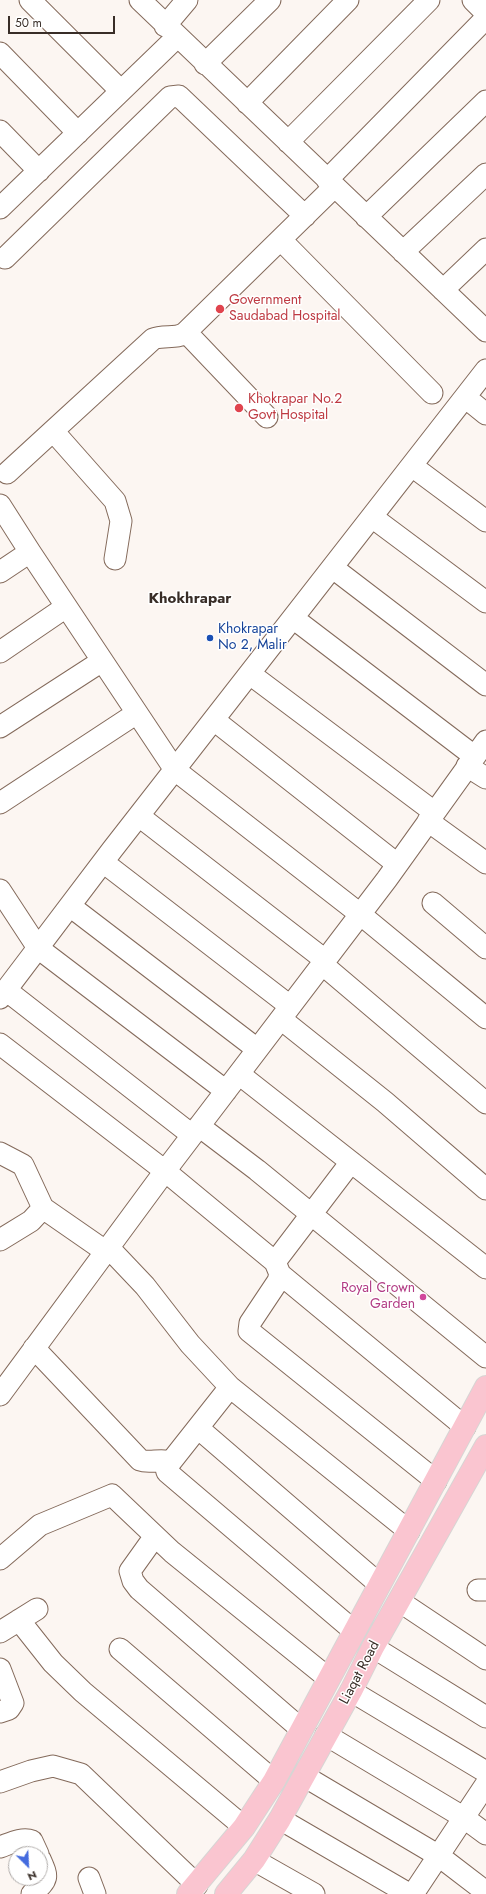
<!DOCTYPE html>
<html>
<head>
<meta charset="utf-8">
<style>
	body { margin:0 }
	#map { position:relative; width:486px; height:1894px; overflow:hidden; background:#fcf6f2; font-family:Jost,sans-serif }
	canvas { display:block }
	.north { position:absolute; left:8px; top:1846px; width:40px; height:40px; box-sizing:border-box; background:#fff; border:1px solid #afaba9; border-radius:50%; rotate:156deg; font-size:11px; font-weight:700; line-height:16px; text-align:center; color:#382d27 }
	.north::after { content:''; display:block; margin:auto; width:14px; height:18px; background:#446bde; clip-path:polygon(50% 0,100% 100%,50% 72%,0 100%) }
	.scale { position:absolute; left:8px; top:16px; width:107px; height:18px; box-sizing:border-box; border:2px solid #382d27; border-top:0; padding-left:5px; font-size:12px; line-height:14px; white-space:nowrap; color:#382d27; -webkit-text-stroke:3px #fff; paint-order:stroke }
</style>
</head>
<body>
<div id="map">
<canvas width="486" height="1894"></canvas>
<div class="north">N</div>
<div class="scale">50 m</div>
</div>
<script>
const ctx = document.querySelector('canvas').getContext('2d');
ctx.lineJoin = 'round';
function strokePath(path, color, width, dash) {
  ctx.strokeStyle = color;
  ctx.lineWidth = width;
  ctx.lineCap = dash ? 'butt' : 'round';
  ctx.setLineDash(dash || []);
  ctx.stroke(path);
}
function label(font, color, halo, rows, align = 'center') {
  ctx.font = font + ' Jost,sans-serif';
  ctx.lineWidth = 3;
  ctx.setLineDash([]);
  ctx.textBaseline = 'middle';
  ctx.strokeStyle = halo;
  ctx.fillStyle = color;
  for (const [text, x, y, turn = 0] of rows) {
    ctx.save();
    ctx.translate(x, y);
    ctx.rotate((+turn || 0) * Math.PI / 180);
    ctx.textAlign = isNaN(turn) ? turn : align;
    if (halo) ctx.strokeText(text, 0, 0);
    ctx.fillText(text, 0, 0);
    ctx.restore();
  }
}
const minor = new Path2D(`
	M30 0 121 91
	M140 0 486 331
	M473 0 486 13
	M165 26 187 0
	M0 53 78 133
	M205 64 270 0
	M247 103 348 0
	M0 131 39 171
	M288 142 429 0
	M327 180 486 18
	M0 208 177 37
	M366 217 486 101
	M281 240 432 393
	M403 252 486 174
	M5 258 170 97 179 96 305 216
	M443 290 486 249
	M186 332 267 417
	M465 397 486 414
	M54 432 115 501 121 521 115 559
	M412 466 486 521
	M7 473 153 339C164 334 177 340 186 332L334 187
	M0 505 30 552 175 770 360 914 486 1018
	M372 517 486 602
	M333 568 486 685
	M0 572 30 552
	M293 618 474 756
	M0 652 66 607
	M250 674 434 812
	M214 720 397 864
	M0 727 102 661
	M467 766 486 778
	M0 803 137 713
	M139 816 325 960
	M428 821 486 863
	M103 862 290 1006
	M0 890 38 948 226 1091
	M433 903 486 948
	M70 906 257 1049
	M322 964 486 1103
	M6 990 192 1135
	M0 998 112 850 486 370
	M281 1019 385 1102 486 1189
	M0 1044 165 1171 275 1262 280 1274 278 1281 250 1323 249 1331 436 1481
	M239 1074 486 1268
	M199 1126 257 1170 486 1357
	M0 1153 23 1165 43 1208 105 1251
	M0 1240 31 1221 43 1208
	M108 1247 145 1286 190 1344 230 1387 409 1531
	M275 1262 351 1162
	M280 1274 465 1427
	M34 1348 140 1460C150 1464 160 1458 171 1462
	M230 1387 166 1468 167 1472 354 1631
	M0 1395 165 1171 387 879 486 741
	M198 1428 379 1584
	M155 1536 130 1571 133 1581 139 1589 301 1729
	M0 1559 40 1525 112 1495 172 1552 328 1678
	M478 1590H486
	M399 1601 486 1659
	M19 1620 53 1663 83 1692 244 1827
	M0 1632 37 1609
	M373 1647 486 1717
	M120 1649 274 1781
	M0 1669 13 1703 9 1709 0 1712
	M351 1691 486 1772
	M326 1735 463 1817 486 1834
	M304 1776 439 1856 486 1892
	M0 1782 31 1771 53 1766 81 1774 197 1885
	M280 1819 409 1894
	M0 1847C9 1844 22 1837 32 1841L38 1854
	M254 1860 314 1894
	M89 1878 95 1894
	M32 1894C48 1879 49 1879 40 1859
	M413 1894 486 1784`);
const major = new Path2D(`
	M188 1894 244 1827 274 1781 486 1387
	M226 1894 254 1860 280 1819 351 1691 373 1647 486 1446`);
strokePath(minor, '#846a5b', 23);
strokePath(major, '#d7d5d4', 24);
strokePath(minor, '#fff', 21);
strokePath(major, '#fac5d0', 22);
for (const [x, y, r, color] of [
	[220,309,5,"#e0444e"],
	[239,408,5,"#e0444e"],
	[210,638,4,"#1a4fb4"],
	[423,1297,4,"#d1479c"]
]) {
  const dot = new Path2D();
  dot.arc(x, y, r, 0, 2 * Math.PI);
  ctx.fillStyle = color;
  ctx.fill(dot);
  strokePath(dot, '#fff', 1.5);
}
label('14px', '#be3a42', '#fff', [
	["Government",229,301],
	["Saudabad Hospital",229,317],
	["Khokrapar No.2",248,400],
	["Govt Hospital",248,416]
], 'left');
label('14px', '#164399', '#fff', [
	["Khokrapar",218,630],
	["No 2, Malir",218,646]
], 'left');
label('14px', '#b23c85', '#fff', [
	["Royal Crown",415,1289],
	["Garden",415,1305]
], 'right');
label('14px', '#382d27', '#fff', [
	["Liaqat Road",360,1673,-62]
]);
label('bold 15px', '#382d27', '#fff', [
	["Khokhrapar",190,599]
]);
</script>
</body>
</html>
